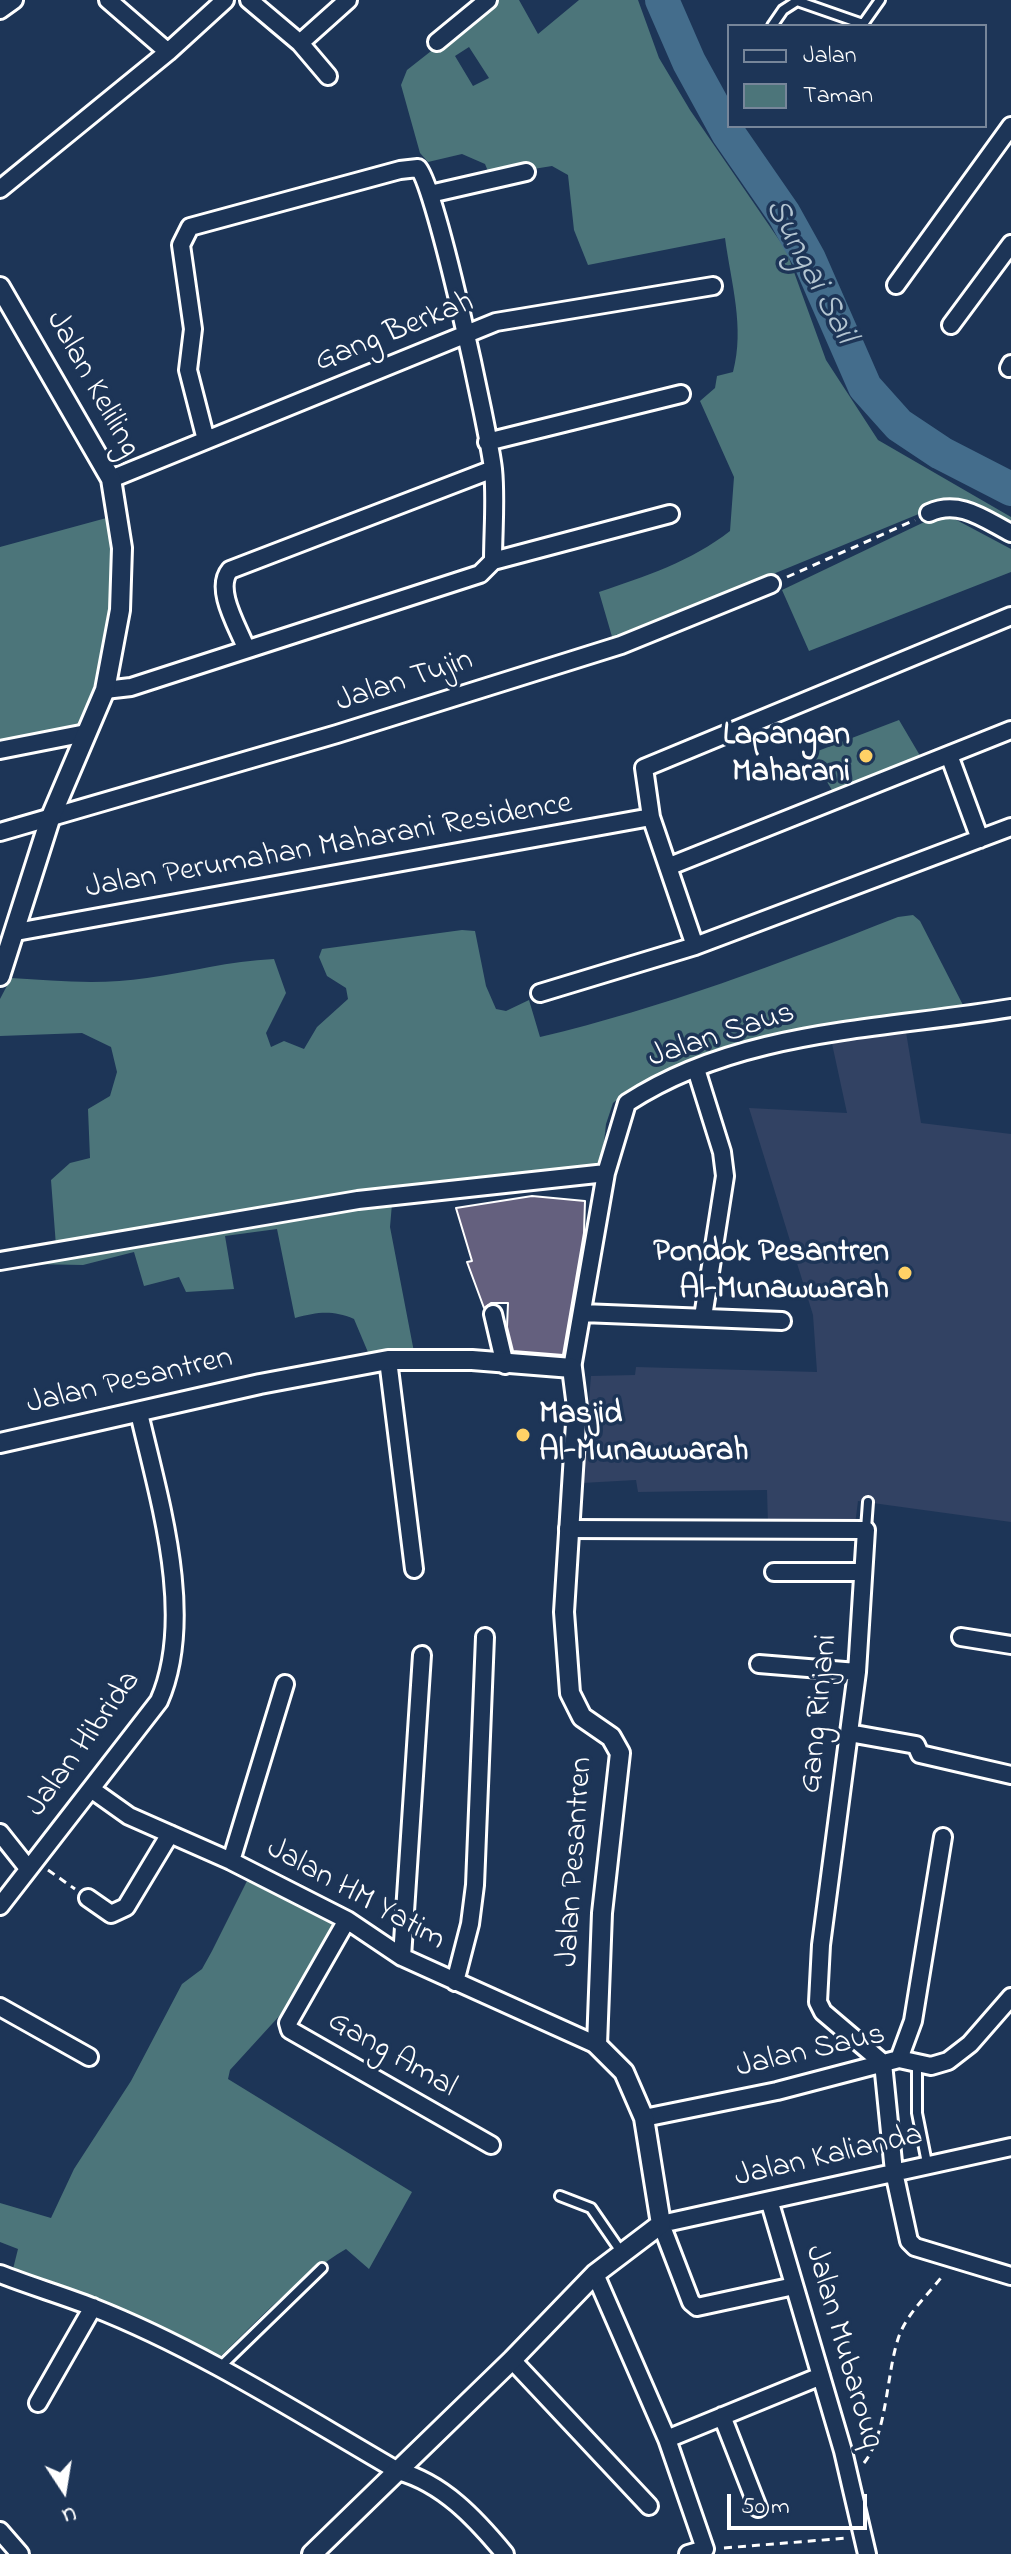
<!DOCTYPE html>
<html>
<head>
<meta charset="utf-8">
<style>
	body { margin:0 }
	#map { position:relative; width:1011px; height:2554px; overflow:hidden; background:#1d3557; font-family:"Indie Flower",sans-serif }
	canvas { display:block }
	.legend { position:absolute; left:727px; top:24px; width:260px; height:104px; box-sizing:border-box; background:#1d3557; border:2px solid #77869a; margin:0; padding:10px 14px; list-style:none; font-size:24px; color:#fff }
	.legend li { display:flex; align-items:center; gap:16px; height:40px }
	.legend b { width:40px; border:2px solid #77869a }
	.north { position:absolute; left:24px; top:2450px; width:80px; height:80px; -webkit-text-stroke:6px #1d3557; paint-order:stroke; rotate:168deg; font-size:22px; font-weight:700; line-height:32px; text-align:center; color:#fff }
	.north::after { content:''; display:block; margin:auto; width:28px; height:36px; background:#fff; clip-path:polygon(50% 0,100% 100%,50% 72%,0 100%) }
	.scale { position:absolute; left:727px; top:2494px; width:140px; height:36px; box-sizing:border-box; border:4px solid #fff; border-top:0; padding-left:10px; font-size:24px; line-height:28px; white-space:nowrap; color:#fff; -webkit-text-stroke:6px #1d3557; paint-order:stroke }
</style>
</head>
<body>
<div id="map">
<canvas width="1011" height="2554"></canvas>
<ul class="legend">
<li><b style="height:10px;background:#1d3557"></b>Jalan</li>
<li><b style="height:22px;background:#4c757a"></b>Taman</li>
</ul>
<div class="north">U</div>
<div class="scale">50 m</div>
</div>
<script>
const ctx = document.querySelector('canvas').getContext('2d');
ctx.lineJoin = 'round';
function paint(path, color) {
  ctx.fillStyle = color;
  ctx.fill(path, 'evenodd');
}
function strokePath(path, color, width, dash) {
  ctx.strokeStyle = color;
  ctx.lineWidth = width;
  ctx.lineCap = dash ? 'butt' : 'round';
  ctx.setLineDash(dash || []);
  ctx.stroke(path);
}
function label(font, color, halo, rows, align = 'center') {
  ctx.font = font + ' "Indie Flower",sans-serif';
  ctx.lineWidth = 7;
  ctx.setLineDash([]);
  ctx.textBaseline = 'middle';
  ctx.strokeStyle = halo;
  ctx.fillStyle = color;
  for (const [text, x, y, turn = 0] of rows) {
    ctx.save();
    ctx.translate(x, y);
    ctx.rotate((+turn || 0) * Math.PI / 180);
    ctx.textAlign = isNaN(turn) ? turn : align;
    if (halo) ctx.strokeText(text, 0, 0);
    ctx.fillText(text, 0, 0);
    ctx.restore();
  }
}
paint(new Path2D(`
	M906 1032 921 1123 1011 1134V1522L858 1501 855 1525H768L767 1490 638 1492 636 1480 582 1483 591 1376 635 1375 636 1367 817 1372 813 1315 749 1108 847 1113 831 1039Z`), '#324263');
paint(new Path2D(`
	M496 0H519L538 34 579 0H638L659 58 690 110 786 250 826 360 878 440 1011 517V529L943 504 613 640 599 592C644 577 692 561 730 531L734 477 700 401 715 388 717 376 733 372C745 327 731 283 725 238L588 265 574 230 568 175 552 166 490 176 485 164 462 154 428 162 420 153 401 85 407 70ZM469 47 489 78 473 86 455 56Z
	M939 515 949 516 1011 549V572L809 651 782 590Z
	M110 517C117 593 111 656 82 728L0 744V547Z
	M899 720 922 759 835 795 810 754Z
	M913 915 920 921 963 1005 808 1028 659 1075 633 1087 613 1103 606 1124 601 1169 393 1192 390 1227 414 1352 370 1357 354 1319C332 1310 318 1312 295 1318L277 1229 225 1236 234 1289 186 1292 179 1277 144 1286 134 1252 83 1265 29 1264 21 1248 56 1246 51 1180 70 1163 90 1158 88 1109 110 1096 117 1072 111 1047 82 1033 0 1036V999L11 978C56 981 102 985 147 978 191 972 228 961 274 959L286 993 266 1033 271 1047 284 1041 304 1049 317 1027 348 999 346 988 327 976 319 957 322 949 462 930 475 931 486 986 496 1009 506 1011 529 1000 540 1037C663 1008 781 963 898 917Z
	M250 1875 340 1920 303 1990 230 2070 228 2079 412 2192 369 2269 346 2249C297 2278 259 2319 219 2358L13 2269 18 2249 0 2242V2203L51 2218 74 2169 131 2081 182 1984 202 1969 212 1951Z`), '#4c757a');
strokePath(new Path2D(`
	M662 0 689 62 728 133 784 214 809 259 865 387 899 425 941 453 1011 489`), '#446d8c', 34);
const building = new Path2D(`
	M532 1196 585 1201 584 1233 563 1355 513 1351 507 1327 508 1303H491L484 1308 467 1262 472 1261 456 1208Z`);
paint(building, '#64607e');
strokePath(building, '#fff', 2);
const service = new Path2D(`
	M772 26 783 10 797 1 863 24 880 0
	M866 1529 868 1502
	M917 2064V2113L927 2163
	M560 2196 591 2208 622 2253
	M220 2367 322 2268`);
const minor = new Path2D(`
	M108 0 168 52
	M249 0 300 43 328 76
	M0 10 14 0
	M437 42 488 0
	M300 43 348 0
	M0 189 168 52 225 0
	M430 194 526 172
	M896 285 1011 126
	M951 325 1011 244
	M1009 368 1011 364
	M487 442 681 394
	M111 479 496 322 713 286
	M929 513C959 499 984 519 1011 533
	M493 561 670 514
	M246 648C238 627 214 589 230 570L493 469
	M105 690 131 687 480 574 493 561C493 531 496 499 493 469 489 433 436 185 418 168L400 170 190 227 181 245 193 329 188 370 206 440
	M0 750 86 733
	M949 755 980 839
	M0 832 337 734 621 645 771 584
	M670 866 1011 730
	M16 932 651 817
	M695 946 651 817 644 768 1011 616
	M540 993 695 946 1011 827
	M696 1069 722 1152 725 1176 703 1317
	M0 1261 358 1200 606 1173
	M582 1313 782 1321
	M493 1314 505 1365
	M388 1360 414 1569
	M572 1368 606 1173 627 1103C740 1029 882 1030 1011 1008
	M568 1529 866 1530 857 1672 821 1945 818 2002 823 2012 883 2063 894 2172 909 2241 915 2247 1011 2276
	M774 1572H863
	M961 1637 1011 1645
	M759 1664 857 1672
	M849 1733 916 1745 920 1754 1011 1775
	M91 1789 129 1816 231 1861 347 1920 402 1957 597 2045
	M0 1833 27 1867
	M231 1861 285 1684
	M88 1898 111 1914 126 1907 170 1834
	M0 1906 159 1701C196 1617 159 1499 139 1413
	M347 1920 288 2023 290 2030 491 2145
	M402 1957 422 1655
	M455 1982 470 1924 475 1885 485 1637
	M0 2007 89 2057
	M899 2059 913 2021 943 1837
	M644 2118 777 2091 899 2059 931 2066 948 2061 970 2044 1011 1997
	M770 2203 843 2451 867 2554
	M0 2274C30 2286 62 2295 92 2307 199 2349 298 2413 398 2471 443 2483 476 2519 505 2554
	M595 2274 667 2439 705 2549 688 2554
	M794 2286 697 2307 691 2302 661 2224 1011 2147
	M512 2360 649 2506
	M38 2403 93 2307
	M722 2416 758 2508
	M667 2439 821 2376
	M0 2531 20 2554`);
const tertiary = new Path2D(`
	M0 287 111 479 122 548 120 610 105 690 50 819 0 976
	M0 1443 260 1384 388 1360H472L572 1368 577 1407 564 1612 570 1693 582 1717 611 1737 620 1753 602 1913 597 2045 624 2072 644 2118 661 2224 595 2274 512 2360 312 2554`);
strokePath(service, '#fff', 14);
strokePath(minor, '#fff', 22);
strokePath(tertiary, '#fff', 24);
strokePath(new Path2D(`
	M787 577 915 520
	M48 1870 75 1889
	M864 2463C888 2432 886 2373 899 2336 908 2312 929 2294 943 2275
	M724 2548 848 2538`), '#fff', 3, [8, 6]);
strokePath(service, '#1d3557', 8);
strokePath(minor, '#1d3557', 16);
strokePath(tertiary, '#1d3557', 18);
for (const [x, y, r, color] of [
	[866,756,8,"#ffd166"],
	[905,1273,8,"#ffd166"],
	[523,1435,8,"#ffd166"]
]) {
  const dot = new Path2D();
  dot.arc(x, y, r, 0, 2 * Math.PI);
  ctx.fillStyle = color;
  ctx.fill(dot);
  strokePath(dot, '#1d3557', 3);
}
label('32px', '#fff', '#1d3557', [
	["Gang Berkah",395,334,-22],
	["Jalan Keliling",91,385,61],
	["Jalan Tujin",405,683,-18],
	["Jalan Perumahan Maharani Residence",329,848,-10],
	["Jalan Saus",722,1037,-18],
	["Jalan Pesantren",130,1383,-13],
	["Gang Rinjani",821,1714,-84],
	["Jalan Hibrida",85,1745,-54],
	["Jalan Pesantren",577,1862,-86],
	["Jalan HM Yatim",355,1896,29],
	["Jalan Saus",811,2053,-13],
	["Gang Amal",391,2056,30],
	["Jalan Kalianda",829,2158,-13],
	["Jalan Mubarouq",841,2347,74]
]);
label('bold 32px', '#fff', '#1d3557', [
	["Lapangan",850,738],
	["Maharani",850,775],
	["Pondok Pesantren",889,1255],
	["Al-Munawwarah",889,1292],
	["Masjid",539,1417,"left"],
	["Al-Munawwarah",539,1454,"left"]
], 'right');
label('italic 34px', '#b4c5d1', '#1d3557', [
	["Sungai Sail",808,272,62]
]);
</script>
</body>
</html>
